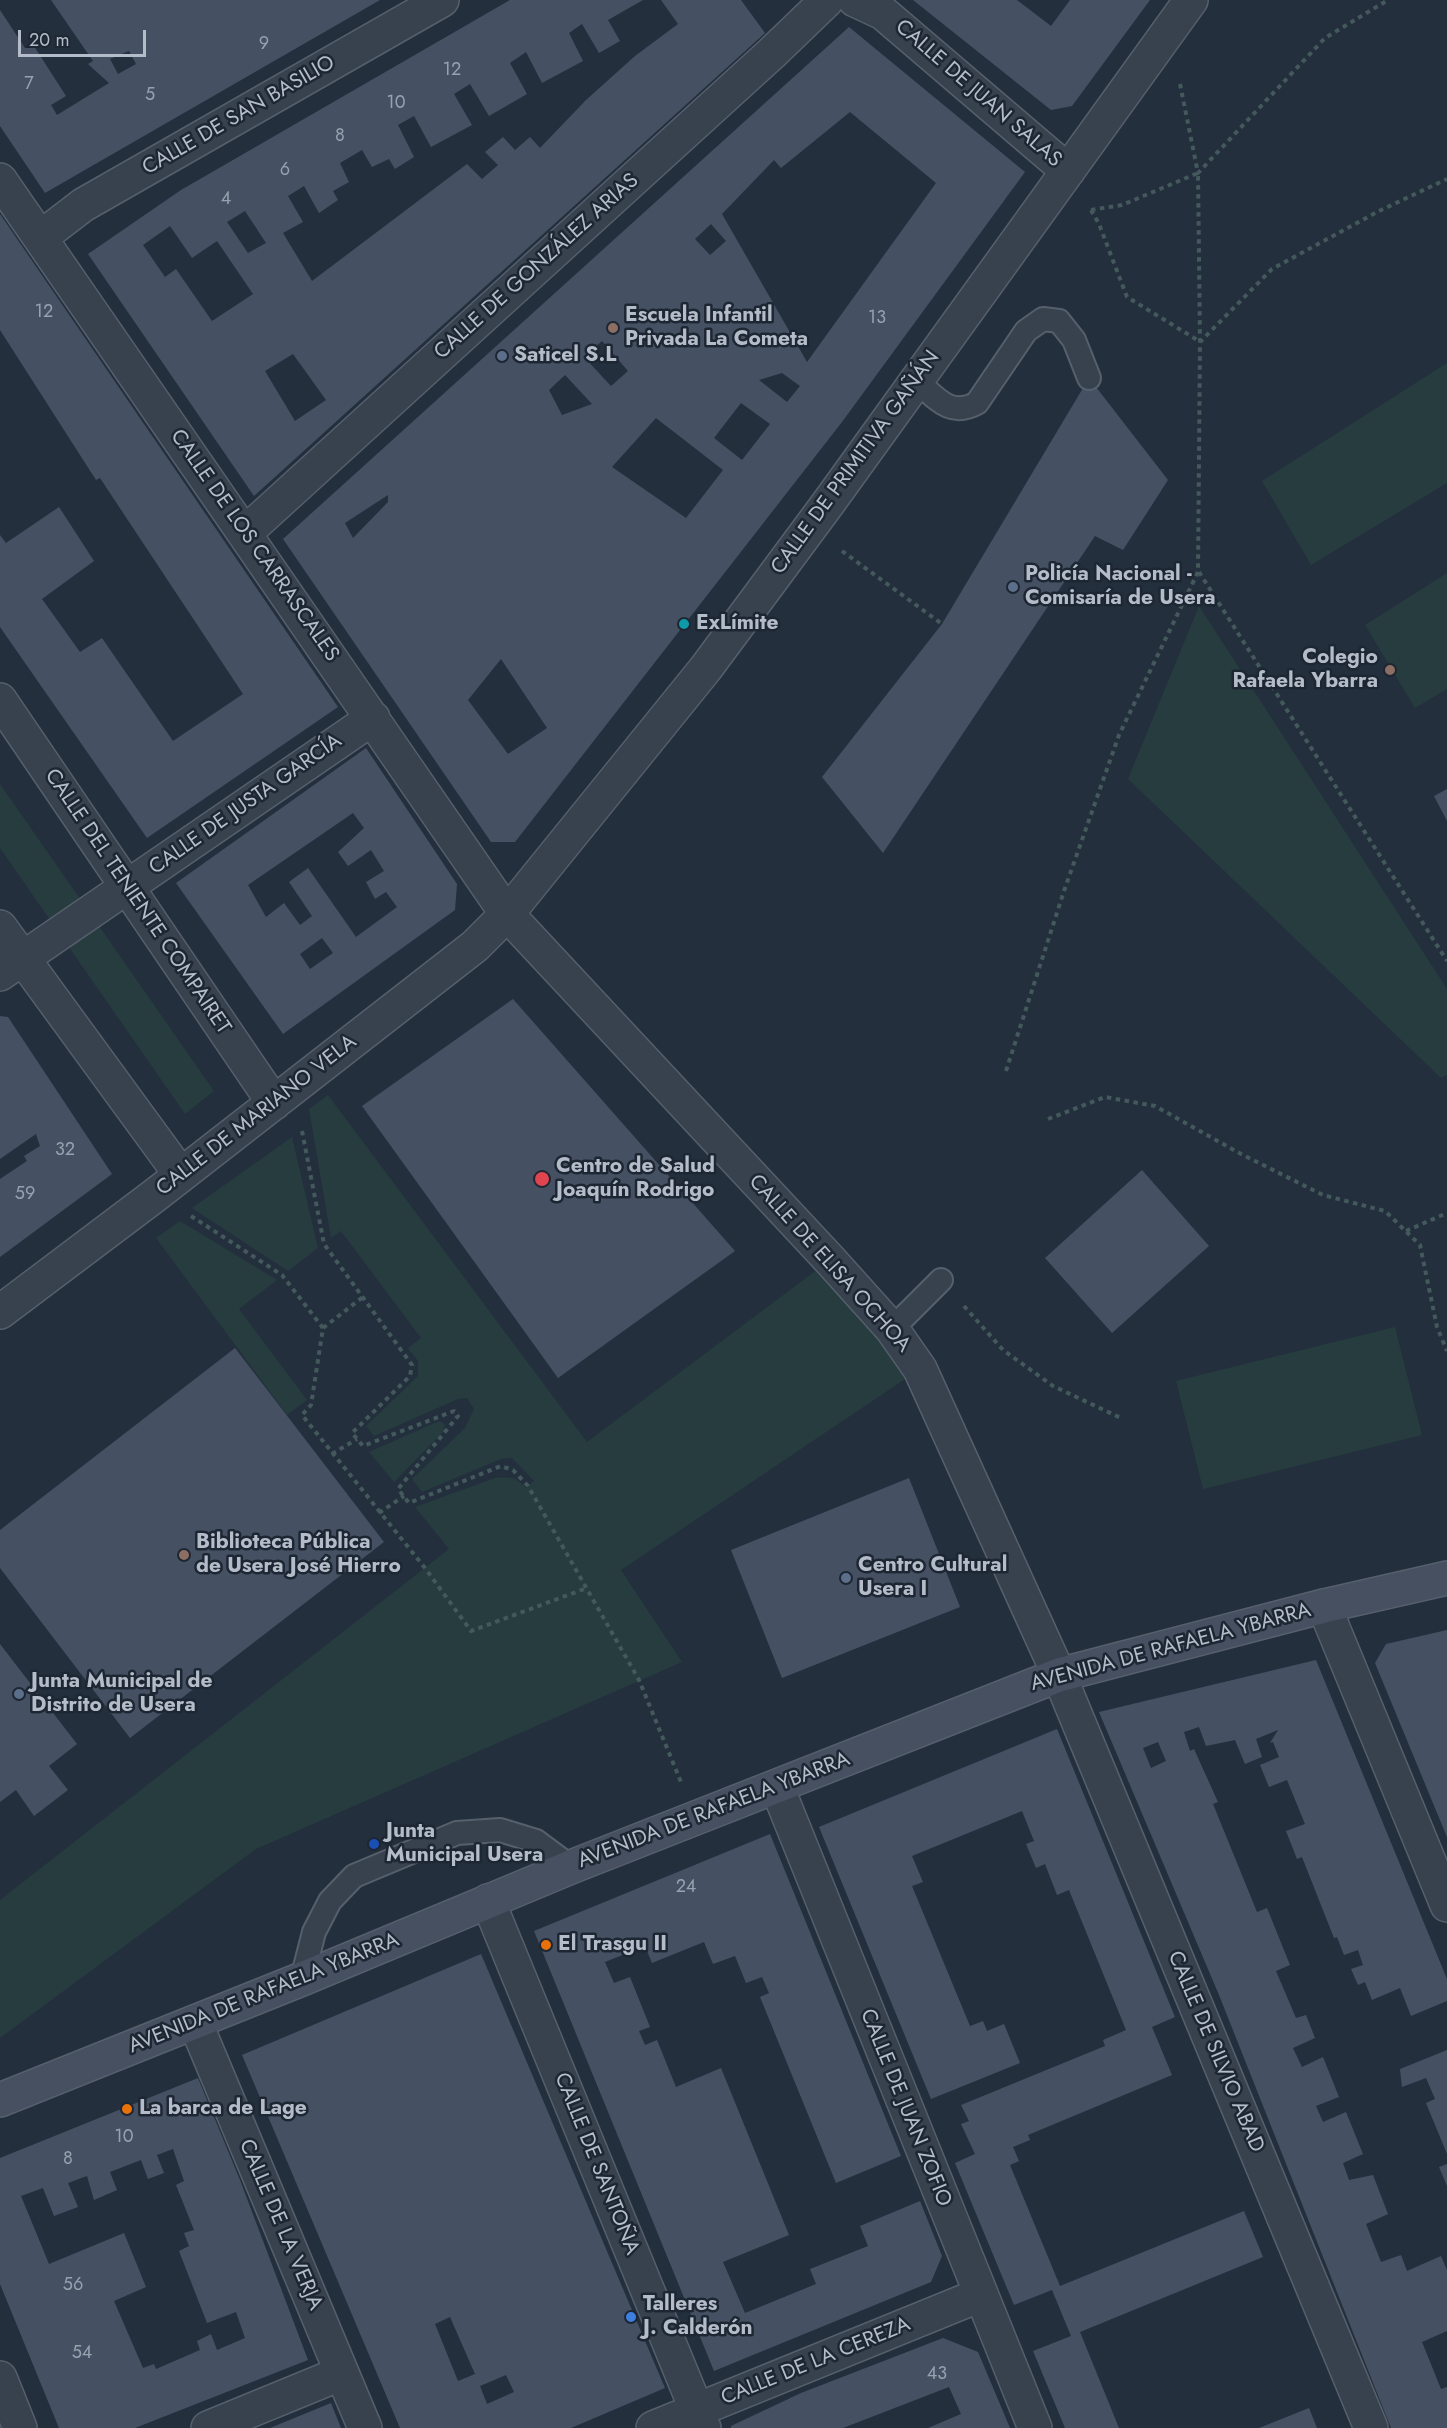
<!DOCTYPE html>
<html>
<head>
<meta charset="utf-8">
<style>
	body { margin:0 }
	#map { position:relative; width:1447px; height:2428px; overflow:hidden; background:#242f3e; font-family:Jost,sans-serif }
	canvas { display:block }
	.scale { position:absolute; left:18px; top:30px; width:128px; height:27px; box-sizing:border-box; border:3px solid #b4bcc9; border-top:0; padding-left:8px; font-size:18px; line-height:21px; white-space:nowrap; color:#b4bcc9; -webkit-text-stroke:4px #1d2633; paint-order:stroke }
</style>
</head>
<body>
<div id="map">
<canvas width="1447" height="2428"></canvas>
<div class="scale">20 m</div>
</div>
<script>
const ctx = document.querySelector('canvas').getContext('2d');
ctx.lineJoin = 'round';
function paint(path, color) {
  ctx.fillStyle = color;
  ctx.fill(path, 'evenodd');
}
function strokePath(path, color, width, dash) {
  ctx.strokeStyle = color;
  ctx.lineWidth = width;
  ctx.lineCap = dash ? 'butt' : 'round';
  ctx.setLineDash(dash || []);
  ctx.stroke(path);
}
function label(font, color, halo, rows, align = 'center') {
  ctx.font = font + ' Jost,sans-serif';
  ctx.lineWidth = 5;
  ctx.setLineDash([]);
  ctx.textBaseline = 'middle';
  ctx.strokeStyle = halo;
  ctx.fillStyle = color;
  for (const [text, x, y, turn = 0] of rows) {
    ctx.save();
    ctx.translate(x, y);
    ctx.rotate((+turn || 0) * Math.PI / 180);
    ctx.textAlign = isNaN(turn) ? turn : align;
    if (halo) ctx.strokeText(text, 0, 0);
    ctx.fillText(text, 0, 0);
    ctx.restore();
  }
}
paint(new Path2D(`
	M1447 363V483L1311 565 1262 481Z
	M1447 573V689L1415 708 1365 625Z
	M1199 606 1447 989V1075L1441 1078 1128 779Z
	M0 784 214 1091 185 1114 0 848Z
	M328 1095 587 1442 830 1260 920 1369 621 1570 682 1662 256 1849 0 2038V1900L449 1549 415 1507 495 1478C510 1476 516 1477 526 1488L534 1481 512 1458 501 1459 422 1492 412 1479 465 1428 474 1409 467 1398 458 1399 374 1436 366 1426 418 1376V1361L408 1348 421 1338 341 1231 331 1238 309 1109Z
	M292 1137 318 1248 288 1271 192 1208Z
	M180 1221 277 1280 239 1309 307 1400 287 1415 156 1238Z
	M1395 1327 1422 1435 1203 1489 1176 1381Z
	M439 1421 445 1424 443 1432 394 1482 369 1452Z`), '#263c3f');
paint(new Path2D(`
	M51 0H380L45 193 0 126V10L25 48 32 43 66 96 51 105 57 115 109 83 88 64 93 61ZM129 51 136 64 118 74 110 59Z
	M510 0H643L608 20 620 41 599 53 582 24 569 33 583 61 542 83 526 52 510 63 527 94 489 116 470 84 454 94 472 125 431 147 414 116 398 125 414 157 395 169 389 159 372 167 362 150 340 163 349 182 333 191 338 200 319 213 304 186 288 196 303 222 283 233 312 281 467 164 482 179 498 165 485 152 503 137 515 150 530 137 540 148 586 100 635 56 678 24 661 0H741L765 33 254 496 88 254 181 190ZM245 211 266 243 248 253 227 222ZM170 226 192 258 217 241 253 294 212 321 176 269 165 277 143 245ZM293 354 326 400 295 421 265 371Z
	M913 0H1017L1051 26 1070 0H1150L1072 106 1051 110Z
	M849 27 1025 172 842 422 515 842H491L283 539ZM850 112 936 183 807 362 722 214 774 160 781 168ZM711 224 726 241 710 255 695 239ZM602 341 628 371 611 386 584 357ZM782 373 800 386 787 402 759 380ZM565 375 592 404 562 415 549 390ZM741 403 770 424 742 460 714 438ZM656 418 723 470 686 518 612 467ZM388 495V502L353 538 345 523ZM501 659 547 728 508 754 468 700Z
	M0 214 338 707 147 838 0 627V535L6 543 59 507 94 561 42 599 80 652 102 638 173 741 243 694 100 478 96 480 0 330Z
	M1089 378 1168 480 1123 550 1095 536 883 853 822 777 942 624Z
	M366 748 457 884 455 910 283 1034 176 883ZM353 813 364 828 338 852 348 866 371 850 384 871 366 882 375 899 386 892 397 907 356 937 308 868 289 882 312 916 300 925 284 903 266 917 248 885ZM322 938 333 953 310 969 300 954Z
	M1447 789V821L1434 796Z
	M513 999 735 1251 558 1378 362 1106Z
	M0 1016 8 1017 112 1174 0 1257V1179L27 1161 24 1156 40 1146 36 1134 0 1159Z
	M1142 1170 1209 1246 1112 1333 1045 1258Z
	M235 1348 384 1542 130 1738 0 1568V1530Z
	M909 1478 960 1607 782 1678 731 1550Z
	M1447 1630V1837L1375 1663 1386 1644Z
	M0 1644 77 1744 49 1766 68 1790 34 1816 16 1790 0 1802Z
	M1316 1660 1447 1979V2001L1411 2016 1400 1988 1372 2000 1365 1982 1358 1985 1351 1969 1363 1965 1358 1950 1344 1955 1337 1937 1334 1938 1302 1857 1297 1859 1286 1831 1305 1824 1287 1780 1269 1787 1260 1765 1279 1757 1273 1742 1270 1743 1278 1730 1256 1739 1262 1757 1245 1764 1235 1740 1206 1746 1199 1727 1184 1732 1190 1751 1194 1749 1218 1802 1213 1804 1257 1912 1267 1908 1290 1965 1276 1971 1296 2018 1306 2015 1315 2038 1293 2048 1302 2067 1323 2057 1339 2097 1316 2106 1323 2122 1346 2112 1363 2154 1343 2163 1349 2180 1373 2175 1388 2214 1366 2224 1381 2262 1401 2255 1407 2271 1441 2256 1447 2270V2331L1422 2342 1441 2389 1447 2387V2428H1391L1219 1995 1099 1712ZM1158 1742 1166 1761 1151 1768 1143 1748Z
	M1057 1729 1175 2017 1152 2027 1172 2075 1028 2135 1030 2140 1013 2147 1019 2161 1010 2165 1060 2286 1244 2211 1263 2257 1080 2332 1119 2428H1065L1033 2351 1071 2336 1052 2290 1014 2305 955 2163 975 2154 961 2124 969 2121 961 2105 1105 2046 1103 2040 1126 2030 1069 1890 1057 1895 1045 1864 1036 1868 1026 1844 1034 1841 1022 1811 912 1856 923 1882 912 1886 970 2026 983 2021 987 2031 1004 2024 1020 2063 931 2099 819 1827Z
	M770 1834 901 2156 836 2183 760 1997 769 1993 762 1977 746 1983 735 1956 713 1964 704 1942 652 1963 645 1946 605 1962 614 1983 630 1977 650 2027 639 2031 645 2045 657 2040 676 2087 721 2068 789 2235 723 2262 745 2313 816 2284 810 2269 868 2246 860 2226 920 2201 942 2256 931 2282 714 2371 534 1931Z
	M481 1954 665 2388 571 2428H400L242 2055ZM450 2317 475 2374 458 2381 435 2324ZM506 2375 514 2392 487 2404 480 2386Z
	M1447 2050V2154L1426 2103 1435 2099 1426 2078 1402 2087 1400 2069Z
	M198 2078 240 2180 308 2360 135 2428H59L0 2284V2158ZM173 2149 184 2181 176 2185 194 2230 184 2233 189 2246 179 2251 207 2323 236 2312 245 2338 217 2350 211 2334 197 2341 200 2350 156 2369 154 2364 143 2368 114 2301 146 2287 124 2233 49 2264 21 2196 43 2188 54 2216 78 2207 68 2183 87 2176 94 2200 117 2190 110 2172 141 2160 148 2179 164 2173 157 2155Z
	M1447 2164V2186L1439 2167Z
	M943 2338 978 2352 1010 2428H928L961 2414 949 2387 843 2428H731V2426L801 2393Z
	M331 2403 341 2428H270Z
	M1309 2408 1317 2428H1259Z`), '#455162');
const lane = new Path2D(`
	M916 380C936 398 950 418 977 403L1026 331 1043 319 1059 321 1074 340 1089 378
	M892 1329 941 1280
	M302 1979 314 1932 330 1901 354 1876 457 1833 500 1830 536 1841 571 1867`);
const street = new Path2D(`
	M855 0 883 13 1068 171
	M0 180 507 914 830 1260 892 1329 920 1369 1059 1675 1371 2428
	M40 238 83 205 442 0
	M245 533 772 53 827 0
	M0 700 274 1103
	M0 927 181 1175
	M0 974 373 718
	M0 1312 154 1196 475 946 507 914 706 668 829 502 1191 0
	M1324 1606 1447 1905
	M777 1787 1035 2428
	M488 1901 704 2428
	M195 2022 365 2428
	M0 2378 20 2428
	M208 2428 342 2373
	M653 2428 980 2295`);
const secondary = new Path2D(`
	M0 2100 302 1979 571 1867 1059 1675 1324 1606 1447 1578`);
strokePath(lane, '#565f6c', 26);
strokePath(street, '#565f6c', 36);
strokePath(secondary, '#565f6c', 36);
strokePath(new Path2D(`
	M1180 84 1198 173 1325 38 1388 0
	M1091 210 1122 205 1198 173 1200 341
	M1091 210 1099 224 1127 297 1199 341
	M842 551 942 624
	M1199 572 1447 961
	M1006 1071 1064 891 1119 735 1198 572 1200 342 1272 269 1379 211 1447 179
	M1048 1119 1105 1097 1155 1106 1241 1154 1323 1195 1385 1211 1420 1245 1437 1327 1447 1351
	M302 1131 324 1244 412 1365 410 1376 352 1433 363 1446 454 1411 458 1416 398 1489 409 1503 501 1466 513 1470 528 1486 639 1680 681 1782
	M191 1216 282 1275 323 1328 311 1405 302 1415 425 1568 471 1631 587 1588
	M1406 1231 1447 1213
	M964 1306 1003 1350 1053 1386 1123 1419
	M323 1328 363 1297
	M332 1454 357 1439
	M379 1513 404 1496`), '#44595c', 4, [4.5, 4.5]);
strokePath(lane, '#38414e', 22);
strokePath(street, '#38414e', 33);
strokePath(secondary, '#465061', 33);
for (const [x, y, r, color] of [
	[613,328,6,"#8d6e63"],
	[502,356,6,"#5c6f8a"],
	[1013,587,6,"#5c6f8a"],
	[684,624,6,"#0f9aa8"],
	[1390,670,6,"#8d6e63"],
	[542,1179,8,"#e0444e"],
	[184,1555,6,"#8d6e63"],
	[846,1578,6,"#5c6f8a"],
	[19,1694,6,"#5c6f8a"],
	[374,1844,6,"#1a4fb4"],
	[546,1945,6,"#e8710a"],
	[127,2109,6,"#e8710a"],
	[631,2317,6,"#3f7fe0"]
]) {
  const dot = new Path2D();
  dot.arc(x, y, r, 0, 2 * Math.PI);
  ctx.fillStyle = color;
  ctx.fill(dot);
  strokePath(dot, '#1d2633', 2);
}
label('18px', '#98a1af', null, [
	["9",264,45],
	["12",452,71],
	["7",29,85],
	["5",150,96],
	["10",396,104],
	["8",340,137],
	["6",285,171],
	["4",226,200],
	["12",44,313],
	["13",877,319],
	["32",65,1151],
	["59",25,1195],
	["24",686,1888],
	["10",124,2138],
	["8",68,2160],
	["56",73,2286],
	["54",82,2354],
	["43",937,2375]
]);
label('21px', '#b4bcc9', '#1d2633', [
	["CALLE DE JUAN SALAS",978,94,41],
	["CALLE DE SAN BASILIO",239,116,-30],
	["CALLE DE GONZÁLEZ ARIAS",537,267,-42],
	["CALLE DE PRIMITIVA GAÑÁN",856,463,-54],
	["CALLE DE LOS CARRASCALES",254,546,55],
	["CALLE DE JUSTA GARCÍA",246,805,-35],
	["CALLE DEL TENIENTE COMPAIRET",137,902,56],
	["CALLE DE MARIANO VELA",257,1116,-38],
	["CALLE DE ELISA OCHOA",829,1264,48],
	["AVENIDA DE RAFAELA YBARRA",1171,1648,-15],
	["AVENIDA DE RAFAELA YBARRA",714,1811,-21],
	["AVENIDA DE RAFAELA YBARRA",264,1994,-22],
	["CALLE DE SILVIO ABAD",1215,2052,67],
	["CALLE DE JUAN ZOFIO",905,2108,68],
	["CALLE DE SANTOÑA",596,2164,68],
	["CALLE DE LA VERJA",280,2225,67],
	["CALLE DE LA CEREZA",816,2362,-22]
]);
label('bold 21px', '#b4bcc9', '#1d2633', [
	["Escuela Infantil",625,316],
	["Privada La Cometa",625,340],
	["Saticel S.L",514,356],
	["Policía Nacional -",1025,575],
	["Comisaría de Usera",1025,599],
	["ExLímite",696,624],
	["Colegio",1378,658,"right"],
	["Rafaela Ybarra",1378,682,"right"],
	["Centro de Salud",556,1167],
	["Joaquín Rodrigo",556,1191],
	["Biblioteca Pública",196,1543],
	["de Usera José Hierro",196,1567],
	["Centro Cultural",858,1566],
	["Usera I",858,1590],
	["Junta Municipal de",31,1682],
	["Distrito de Usera",31,1706],
	["Junta",386,1832],
	["Municipal Usera",386,1856],
	["El Trasgu II",558,1945],
	["La barca de Lage",139,2109],
	["Talleres",643,2305],
	["J. Calderón",643,2329]
], 'left');
</script>
</body>
</html>
